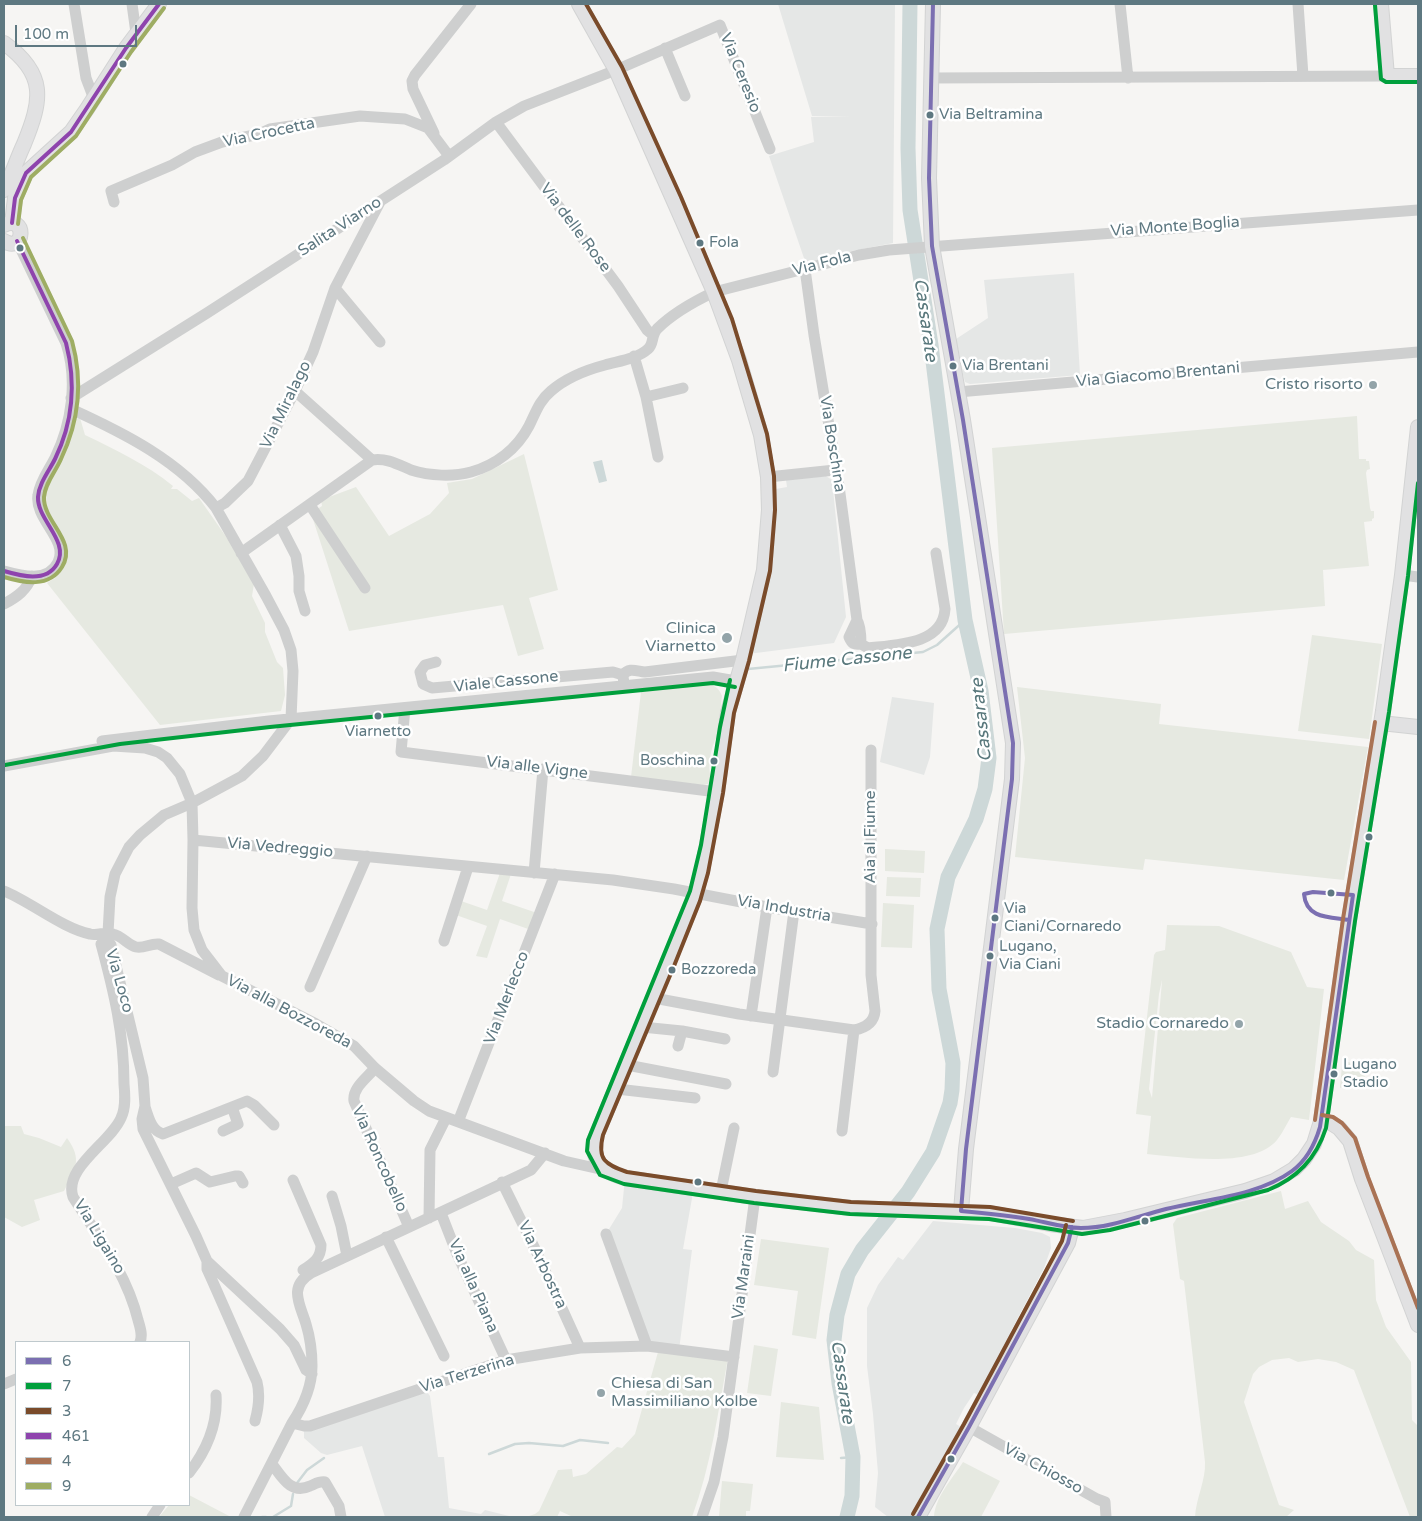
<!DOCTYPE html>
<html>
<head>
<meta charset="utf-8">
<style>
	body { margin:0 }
	#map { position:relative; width:1422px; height:1521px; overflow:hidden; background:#f6f5f3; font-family:"Varela Round",sans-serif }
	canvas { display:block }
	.frame { position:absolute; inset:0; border:5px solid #5e7881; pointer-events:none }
	.legend { position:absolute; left:15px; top:1341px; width:175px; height:165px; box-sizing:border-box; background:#fff; border:1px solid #bfc9cd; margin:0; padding:6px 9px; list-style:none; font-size:15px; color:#5e7881 }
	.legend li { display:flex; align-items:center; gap:10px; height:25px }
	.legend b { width:25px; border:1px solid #bfc9cd }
	.scale { position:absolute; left:15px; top:25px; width:122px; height:22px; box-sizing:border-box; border:2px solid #5e7881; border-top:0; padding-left:6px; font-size:15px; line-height:18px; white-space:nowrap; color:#5e7881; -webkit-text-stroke:4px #fff; paint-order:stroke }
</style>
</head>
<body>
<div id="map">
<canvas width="1422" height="1521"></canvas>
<div class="frame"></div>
<ul class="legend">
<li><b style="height:6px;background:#7b6fb1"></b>6</li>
<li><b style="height:6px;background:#009f3c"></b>7</li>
<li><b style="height:6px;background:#7a4b2a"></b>3</li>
<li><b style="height:6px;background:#8e44ad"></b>461</li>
<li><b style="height:6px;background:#a97254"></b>4</li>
<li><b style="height:6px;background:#9ead63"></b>9</li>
</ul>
<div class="scale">100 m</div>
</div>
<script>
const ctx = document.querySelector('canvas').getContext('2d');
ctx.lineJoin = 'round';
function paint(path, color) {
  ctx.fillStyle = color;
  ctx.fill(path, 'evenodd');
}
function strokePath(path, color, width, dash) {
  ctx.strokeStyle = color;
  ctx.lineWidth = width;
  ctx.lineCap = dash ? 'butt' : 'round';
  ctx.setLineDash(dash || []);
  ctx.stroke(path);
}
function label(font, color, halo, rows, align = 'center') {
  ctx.font = font + ' "Varela Round",sans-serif';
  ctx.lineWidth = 5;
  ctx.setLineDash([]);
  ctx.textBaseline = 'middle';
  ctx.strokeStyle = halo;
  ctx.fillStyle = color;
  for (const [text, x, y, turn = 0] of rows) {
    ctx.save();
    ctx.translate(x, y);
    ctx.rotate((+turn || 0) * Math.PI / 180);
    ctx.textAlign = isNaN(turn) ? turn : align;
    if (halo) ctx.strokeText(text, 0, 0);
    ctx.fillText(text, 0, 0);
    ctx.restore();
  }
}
paint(new Path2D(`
	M778 4H895L893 243 847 252 806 264 769 156 814 142 811 117 851 116H812Z
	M1074 273 1080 375 970 384 965 382 962 371 964 367 963 362 961 363 956 339 988 318 984 280Z
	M826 476 832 480 846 617 834 643 748 654 771 568 776 489 787 487 786 480Z
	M892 697 934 703 930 757 924 775 880 762Z
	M625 1178 694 1187 683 1249 692 1250 679 1350 647 1346 606 1234 622 1208Z
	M933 1221 1015 1228 1042 1233 1050 1237 1051 1248 1044 1268 1010 1333V1339L979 1395 974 1393 964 1408 956 1424 961 1427 909 1517H888L875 1507 878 1473 873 1414 867 1366V1308L878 1285 898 1257 903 1260Z
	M424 1388 430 1396 438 1457H444L449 1508 481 1514 485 1510 513 1517H385L362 1446 327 1455 321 1453 304 1438V1426Z`), '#e5e7e6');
paint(new Path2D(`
	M1357 416 1359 459H1366V461H1369L1370 469 1367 470 1366 473 1370 508 1371 511H1374V518L1372 519V521L1364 522 1369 566 1323 570 1325 606 1004 634 992 448Z
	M80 418 85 435C116 450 146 464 173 486L171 489H177L192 501 199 498 255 578 252 596 265 623V632L277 662 283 668 285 695 281 711 160 725 47 583 55 578 66 559 68 552 58 529 48 512 46 495 51 476 66 448 74 419Z
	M524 454 558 590 529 598 544 649 518 656 503 605 349 631 311 513 322 506 321 500 356 487 389 536 430 514 449 493 447 483 472 479Z
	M1312 635 1382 644 1369 739 1298 731Z
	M706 684C715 685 719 688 722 696L717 736C711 747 707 766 711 778L708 784 703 785 631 777 641 692Z
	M1017 687 1161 704 1159 724 1368 747 1344 880 1145 859 1143 870 1015 857 1025 758Z
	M885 849 925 851 924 873 885 871Z
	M500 873 511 874 502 901 537 913 531 930 500 919 487 958 476 956 487 926 456 915 461 901 487 910Z
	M887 877 921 878 920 897 886 896Z
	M883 903 914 905 912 948 881 947Z
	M1167 925 1219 926 1291 952 1307 987 1324 989 1309 1120 1291 1117C1286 1125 1282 1134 1277 1140 1253 1169 1181 1157 1147 1154L1151 1116 1136 1114 1154 955 1156 952 1165 950ZM1162 980V981L1152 1098 1149 1089 1159 994Z
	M1345 1062H1349L1365 1076 1364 1078 1340 1088 1342 1065Z
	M4 1126H21L24 1134 39 1138 61 1147 67 1138C83 1160 75 1170 64 1191L34 1200 40 1220 22 1227 4 1217Z
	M1281 1191 1285 1209 1308 1201 1321 1222 1349 1241 1356 1250 1374 1260 1376 1300 1386 1327 1411 1362 1412 1420 1418 1426V1517H1410L1354 1370 1336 1362 1318 1359 1298 1362 1289 1358 1272 1360 1259 1367 1253 1374 1244 1402 1279 1505 1294 1510 1286 1517H1195C1196 1498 1206 1480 1205 1462L1184 1281 1180 1279 1173 1224 1177 1218Z
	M761 1239 829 1248 816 1339 792 1335 798 1291 754 1285Z
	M754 1345 778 1349 771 1396 747 1393Z
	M658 1352 728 1358C718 1412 711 1466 692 1517H573L560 1511 557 1517H526L535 1514 539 1511 558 1470 572 1469 573 1477 586 1474 617 1447 622 1448 635 1434Z
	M781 1402 819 1407 824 1460 776 1457Z
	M963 1462 1000 1481 981 1517H934C935 1497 953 1478 963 1462Z
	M722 1481 753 1484 750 1511H746V1517H719Z
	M189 1495 231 1517H159L169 1505H189Z`), '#e6e9e1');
paint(new Path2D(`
	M602 460 607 481 599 483 593 462Z`), '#cdd8d8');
strokePath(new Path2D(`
	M748 669 923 652 937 645 965 620
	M489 1454 515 1444 529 1443 563 1446 580 1440 608 1443
	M841 1458 853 1457
	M297 1483 307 1470 324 1458
	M262 1517H266
	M273 1517 291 1506 293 1494`), '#cdd8d8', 2.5);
strokePath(new Path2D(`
	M847 1517 852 1496 853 1457 839 1383 834 1340 837 1315 848 1274 862 1250 908 1192 933 1152 950 1103 952 1090 953 1063 939 989 937 929 948 877 976 819 985 789 989 758 981 691 965 620 931 345 910 210 908 148 910 4`), '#cdd8d8', 15);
const major = new Path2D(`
	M579 4 616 70 714 292 739 360 761 435 768 477 769 510 764 570 743 660 728 712 717 792 702 871 694 899 682 929 594 1141C592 1163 606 1173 625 1178L755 1197 851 1208 990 1213 1050 1224 1083 1228 1125 1220 1245 1191 1274 1181 1294 1169 1304 1159 1314 1144 1321 1121 1349 920 1383 711 1402 575 1418 427
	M933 4 929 178 932 246 963 420 1013 743 1012 779 966 1149 961 1211
	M1381 4 1387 76H1418
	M4 43C47 74 42 100 24 144 17 159 12 175 4 190
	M12 223 15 198 26 173 71 132 87 109 126 48 159 4
	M4 241C25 254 27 214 4 225
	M1381 723 1418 727
	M1321 1121 1331 1123 1339 1128 1350 1141 1362 1179 1418 1325
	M918 1517 969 1427 1068 1243 1072 1227`);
strokePath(major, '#d2d3d3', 16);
strokePath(new Path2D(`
	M74 4 86 78 94 99
	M132 4 136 33
	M1120 4 1128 78
	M1298 4 1303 76
	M665 48 685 96
	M931 78 1387 76
	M496 122 618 286 647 330 653 335
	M434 133 413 89 412 81 415 75 471 4
	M114 202 111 191 172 165 195 152 222 142 259 134 270 129 360 116 405 119 428 128 449 156
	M805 269 814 335 839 486 857 620C861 626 861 637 861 644 854 645 852 644 849 637L857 620
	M335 288 380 342
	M634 356 646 397 658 457
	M295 391 372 460
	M958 392 1418 352
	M646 397 683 388
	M71 398 207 313 444 160 496 122 524 106 616 70 720 25 770 149
	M71 409C124 433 180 461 216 508L266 596 284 630 291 650 293 671 291 719 263 756 242 776 192 803 164 815 140 835 129 847 115 874 110 897 108 933 106 940 101 944C114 992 124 1034 124 1084 125 1095 126 1108 121 1118 111 1142 63 1168 73 1197 98 1236 127 1274 138 1320 140 1327 143 1335 140 1342
	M768 477 835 470
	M310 505 365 588
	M216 508 225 503 248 481 295 391 313 352 335 288 380 202
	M280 525 296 556 299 576V591L305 611
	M241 553 372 460C387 458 397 464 411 470 430 476 453 477 471 472 496 465 517 449 529 426 536 412 539 401 551 391 566 378 586 370 605 365 619 361 637 359 648 349 654 344 651 336 657 329 673 313 695 301 714 292L859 255 889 250 1418 210
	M4 571C22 576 48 583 58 562 69 540 34 519 38 495 40 481 49 470 55 458 72 423 78 380 66 343L17 241
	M1402 575 1418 577
	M4 604C17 597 27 590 32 576
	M861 644 868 648C895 645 943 645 945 609L936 553
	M436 662 425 665 420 672 423 684 432 688 613 672 623 675 624 686
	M623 675C629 667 636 671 645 672L743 660
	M405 708 401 752 717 792
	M102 741 269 721 713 677 736 681
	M4 766 113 746 145 748 158 752 167 758 180 774 192 803 193 840 192 908 194 930 202 950 222 976 316 1024 354 1046 375 1068 414 1101 429 1111 564 1161 604 1170
	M193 840 613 880 674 889 767 907 872 924
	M534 873 543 769
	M4 891C31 902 62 928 90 934 98 936 106 931 113 934 122 936 128 945 136 947 144 949 150 943 159 944L219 975
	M106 940 111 945 143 1078 145 1106 142 1119 143 1129 196 1236 207 1261V1269L212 1280 257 1382C260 1394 258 1410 255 1421
	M444 941 468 867
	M310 987 367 856
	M654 998 739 1014 854 1030C865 1028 874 1023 875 1011L871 975V750
	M751 1016 767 907
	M642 1027 682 1031 725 1039
	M678 1046 682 1031
	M627 1065 726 1084
	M375 1068C367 1078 352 1088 354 1101L409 1227
	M773 1072 794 911
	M617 1089 695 1098
	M145 1107C149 1118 151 1130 163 1134L247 1101 254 1105 274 1125
	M458 1122 555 874
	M223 1131 238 1124 232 1107
	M842 1131 854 1030
	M293 1180 321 1245C321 1258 314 1263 303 1270
	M502 1182 536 1251 580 1348
	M171 1184 196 1173 210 1182 235 1176H239L243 1183
	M721 1191 734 1128
	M332 1196 341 1226 347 1256
	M441 1213 457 1254 506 1360
	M429 1218 430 1150 446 1118
	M606 1234 647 1346
	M386 1237 444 1356
	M207 1261 280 1329 294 1345 306 1370 312 1374
	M4 1384 16 1379
	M292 1423 304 1426H310L506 1360 580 1348 647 1346 734 1357
	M969 1427 1097 1499 1105 1502 1106 1517
	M272 1464C282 1477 291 1495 310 1486 315 1484 320 1481 325 1482L339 1506 341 1517
	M189 1473C206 1451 218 1424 216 1395
	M152 1517 160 1505
	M244 1517 292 1423C304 1405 312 1387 312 1366 312 1352 310 1337 306 1324 300 1304 288 1287 311 1273L531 1170 545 1153
	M702 1517 714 1482 723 1437 755 1197`), '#cecfcf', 11);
strokePath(major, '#e1e1e2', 14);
strokePath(new Path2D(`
	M933 4 929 178 932 246 963 420 1013 743 1012 779 966 1149 961 1211
	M961 1211C984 1213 1006 1215 1029 1219 1046 1222 1063 1228 1081 1228 1110 1228 1138 1216 1166 1209 1206 1199 1258 1196 1292 1171 1307 1160 1315 1144 1320 1127L1353 895 1313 892 1304 894C1306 919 1330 917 1349 920
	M918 1517 969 1427 1068 1243 1072 1227`), '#7b6fb1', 4);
strokePath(new Path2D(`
	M1375 5 1381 79 1386 82H1418
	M730 680 720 727 701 845 690 891 588 1140 587 1151 600 1175 624 1184 754 1203 850 1214 989 1219 1082 1234 1110 1230 1268 1190C1297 1178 1316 1159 1326 1128L1355 921 1389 712 1408 576 1418 483
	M5 765 120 744 270 727 713 683 735 687`), '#009f3c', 4);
strokePath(new Path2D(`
	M586 4 622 67 681 197 732 319 767 434 774 476 775 510 770 571 749 661 734 713 723 793 708 873 700 901 674 966 603 1135C597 1160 605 1164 627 1172L756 1191 851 1202 990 1207 1073 1221
	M913 1514 964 1424 1062 1241 1066 1225`), '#7a4b2a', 4);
strokePath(new Path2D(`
	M12 223 15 198 26 173 71 132 126 48 159 4
	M4 571C21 576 46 583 57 564 70 541 37 520 38 497 39 483 49 471 55 459 73 422 76 382 66 343L17 241`), '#8e44ad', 4);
strokePath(new Path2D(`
	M1322 1115 1333 1117 1342 1123 1355 1138 1368 1177 1418 1308
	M1315 1120 1343 919 1375 722`), '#a97254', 4);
strokePath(new Path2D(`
	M18 224 21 200 31 177 76 136 131 52 164 8
	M4 577C24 583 49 588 62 567 78 541 43 522 44 497 45 483 56 471 61 459 79 421 83 381 72 341L23 238`), '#9ead63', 4);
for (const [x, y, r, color] of [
	[123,64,4.5,"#5e7881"],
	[930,115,4.5,"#5e7881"],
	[700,243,4.5,"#5e7881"],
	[20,248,4.5,"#5e7881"],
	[953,366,4.5,"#5e7881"],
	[1373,385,5,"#93a4a9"],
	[727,638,6,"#93a4a9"],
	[378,716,4.5,"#5e7881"],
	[714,761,4.5,"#5e7881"],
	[1369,837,4.5,"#5e7881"],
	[1331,893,4.5,"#5e7881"],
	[995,918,4.5,"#5e7881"],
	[990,956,4.5,"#5e7881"],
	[672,970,4.5,"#5e7881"],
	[1239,1024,5,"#93a4a9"],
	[1334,1074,4.5,"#5e7881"],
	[698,1182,4.5,"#5e7881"],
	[1145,1221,4.5,"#5e7881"],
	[601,1393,5,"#93a4a9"],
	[951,1459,4.5,"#5e7881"]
]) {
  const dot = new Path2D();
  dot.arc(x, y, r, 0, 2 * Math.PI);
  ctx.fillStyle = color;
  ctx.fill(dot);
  strokePath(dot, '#fff', 2);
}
label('15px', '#5e7881', '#fff', [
	["Via Beltramina",939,115],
	["Fola",709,243],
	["Via Brentani",962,366],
	["Viarnetto",378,732,"center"],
	["Boschina",705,761,"right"],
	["Via",1004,909],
	["Ciani/Cornaredo",1004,927],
	["Lugano,",999,947],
	["Via Ciani",999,965],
	["Bozzoreda",681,970],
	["Lugano",1343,1065],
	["Stadio",1343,1083]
], 'left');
label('16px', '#5e7881', '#fff', [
	["Via Ceresio",740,73,68],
	["Via Crocetta",269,133,-12],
	["Salita Viarno",340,227,-33],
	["Via Monte Boglia",1175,227,-4],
	["Via delle Rose",575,228,53],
	["Via Fola",822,264,-14],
	["Via Giacomo Brentani",1158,375,-5],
	["Via Miralago",286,405,-64],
	["Via Boschina",832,444,81],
	["Viale Cassone",506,682,-6],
	["Via alle Vigne",537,768,7],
	["Aia al Fiume",871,837,-90],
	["Via Vedreggio",280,848,5],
	["Via Industria",784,909,10],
	["Via Loco",119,981,74],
	["Via Merlecco",507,998,-69],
	["Via alla Bozzoreda",289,1012,28],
	["Via Roncobello",379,1159,66],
	["Via Ligaino",99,1237,59],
	["Via Arbostra",542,1265,65],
	["Via Maraini",744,1277,-82],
	["Via alla Piana",473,1286,66],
	["Via Terzerina",467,1374,-17],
	["Via Chiosso",1043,1469,29]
]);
label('16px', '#5e7881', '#fff', [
	["Cristo risorto",1363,385],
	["Clinica",716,629],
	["Viarnetto",716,647],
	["Stadio Cornaredo",1229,1024],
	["Chiesa di San",611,1384,"left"],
	["Massimiliano Kolbe",611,1402,"left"]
], 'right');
label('italic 18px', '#59787c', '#fff', [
	["Cassarate",925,320,82],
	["Fiume Cassone",847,660,-6],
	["Cassarate",982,720,-96],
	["Cassarate",842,1382,82]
]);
</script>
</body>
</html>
